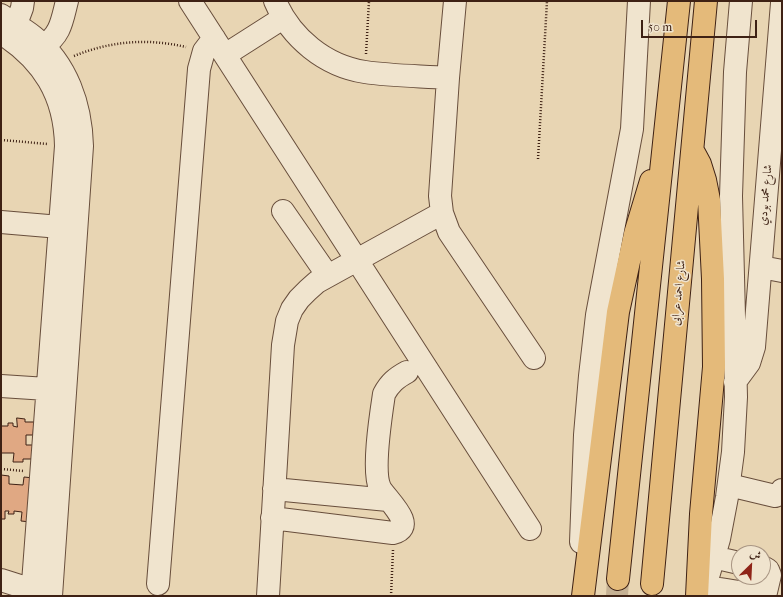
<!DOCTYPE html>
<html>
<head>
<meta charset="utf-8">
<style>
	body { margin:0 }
	#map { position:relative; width:783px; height:597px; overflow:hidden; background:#e8d5b3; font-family:"IM FELL French Canon",Amiri,serif }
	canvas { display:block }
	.frame { position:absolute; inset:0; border:2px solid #3e2114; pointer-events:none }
	.north { position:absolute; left:731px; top:545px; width:40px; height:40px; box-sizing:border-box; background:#f0e4ce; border:1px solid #a99684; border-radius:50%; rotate:24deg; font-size:11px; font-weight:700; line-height:16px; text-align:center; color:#3e2114 }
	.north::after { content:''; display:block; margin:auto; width:14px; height:18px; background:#8f2418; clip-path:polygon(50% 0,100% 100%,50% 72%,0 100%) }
	.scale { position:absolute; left:641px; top:20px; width:116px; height:18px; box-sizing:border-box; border:2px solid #3e2114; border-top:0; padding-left:5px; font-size:12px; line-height:14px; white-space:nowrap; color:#3e2114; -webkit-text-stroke:3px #f0e4ce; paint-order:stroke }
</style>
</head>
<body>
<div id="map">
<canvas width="783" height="597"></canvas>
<div class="frame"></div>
<div class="north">ش</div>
<div class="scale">50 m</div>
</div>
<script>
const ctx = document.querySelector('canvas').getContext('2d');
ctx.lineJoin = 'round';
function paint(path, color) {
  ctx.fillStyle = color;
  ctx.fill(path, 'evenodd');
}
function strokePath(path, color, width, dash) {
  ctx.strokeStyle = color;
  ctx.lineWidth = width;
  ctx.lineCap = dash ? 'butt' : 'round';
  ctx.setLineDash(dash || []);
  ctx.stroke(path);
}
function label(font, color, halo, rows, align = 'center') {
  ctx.font = font + ' "IM FELL French Canon",Amiri,serif';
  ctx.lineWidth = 3;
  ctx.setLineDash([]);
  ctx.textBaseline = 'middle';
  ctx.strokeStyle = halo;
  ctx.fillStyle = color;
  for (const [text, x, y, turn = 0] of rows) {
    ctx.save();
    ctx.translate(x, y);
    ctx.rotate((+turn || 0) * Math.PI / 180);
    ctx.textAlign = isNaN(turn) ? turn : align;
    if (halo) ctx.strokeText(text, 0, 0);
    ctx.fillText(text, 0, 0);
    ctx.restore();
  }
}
const building = new Path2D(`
	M17 418 25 419V422H34L33 435H26V445H33L32 459H23V462H13L14 453H1V426H8V423H13V426L17 427Z
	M1 475 9 476V484L23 485 24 477 34 478 31 522 21 521 22 512 14 511V514H8L9 511H5V519H1Z`);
paint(building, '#e0a883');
strokePath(building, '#3e2114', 1);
strokePath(new Path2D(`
	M617 596 618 579`), '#c6b193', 22, [22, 11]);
const minor = new Path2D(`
	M190 1 530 529
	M275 1C291 38 325 66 365 72 392 76 421 76 448 78
	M455 1 448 78 440 196 442 213 449 232 534 358
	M1 15C12 22 24 29 34 37 67 64 81 105 82 146L51 596
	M16 24 22 8 23 1
	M1 33C43 60 65 95 66 146L32 596
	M43 46C61 35 62 20 67 1
	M225 55 283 18
	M283 211 328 276
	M1 222 60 227
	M761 267 782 271
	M735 382 749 363 754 347 782 3
	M1 386 47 389
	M729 485 775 496 780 494 782 490
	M274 489 388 500
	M272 518 393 533C419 527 386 499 380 488 372 471 381 414 384 394 390 383 396 378 407 372
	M581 542 585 435 590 376 597 315 632 129 639 1
	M713 557 739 563
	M1 580 45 594
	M158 584 199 69 204 51 214 38
	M705 587C717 588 757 597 766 592L770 575 768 570 763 567
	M268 596 283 345 287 321 292 309 299 299 308 290 317 282 442 213
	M700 596 705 587 719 539 727 497 733 452 736 397 731 196 735 72 741 1`);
const highway = new Path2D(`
	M693 151 700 164 705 180 709 200 713 279 714 367 701 514 697 596
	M618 579 679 1
	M652 584 706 1
	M583 596 618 312 635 234 651 181`);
strokePath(minor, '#684e3c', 24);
strokePath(highway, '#3e2114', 24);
strokePath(new Path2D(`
	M366 54 369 1
	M74 56C111 41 147 38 186 47
	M1 140 48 144
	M538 159 547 1
	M1 469 24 471
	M391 596 393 550`), '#3e2114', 2.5, [1, 2]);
strokePath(minor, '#f0e4ce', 22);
strokePath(highway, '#e4ba7a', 22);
label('12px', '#3e2114', '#f0e4ce', [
	["شارع محمد بودي",766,195,-85],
	["شارع احمد عرابى",679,293,-85]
]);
</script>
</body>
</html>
